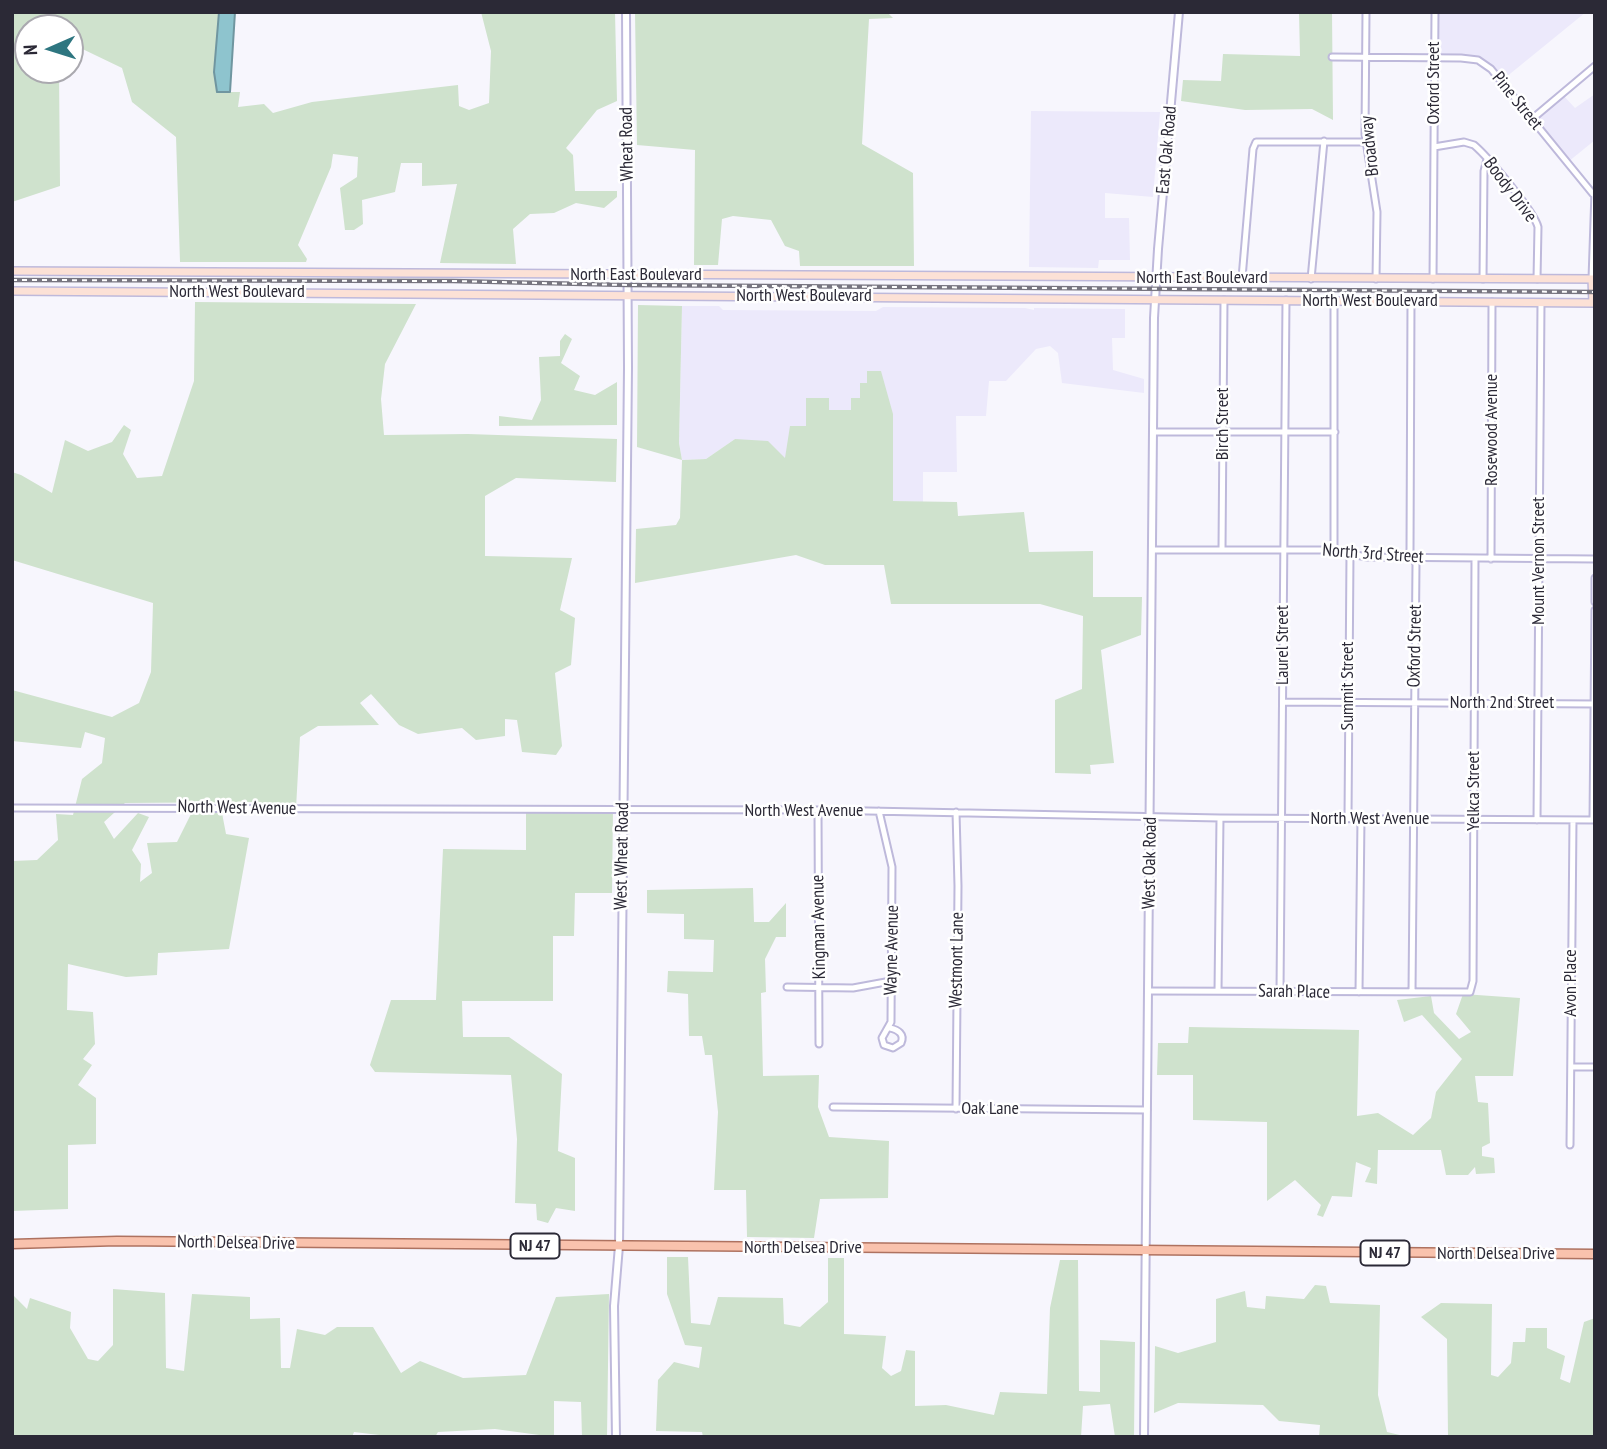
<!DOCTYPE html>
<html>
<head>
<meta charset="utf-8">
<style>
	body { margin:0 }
	#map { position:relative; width:1607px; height:1449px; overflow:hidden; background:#f7f6fd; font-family:"PT Sans Narrow",sans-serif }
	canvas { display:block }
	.frame { position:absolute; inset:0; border:14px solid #2b2936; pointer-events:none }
	.north { position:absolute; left:14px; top:14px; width:70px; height:70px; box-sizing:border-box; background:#fff; border:2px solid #aaa9af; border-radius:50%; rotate:267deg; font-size:19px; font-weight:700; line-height:28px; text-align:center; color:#2b2936 }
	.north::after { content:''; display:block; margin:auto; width:24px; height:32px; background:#2e7680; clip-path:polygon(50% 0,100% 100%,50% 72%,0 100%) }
</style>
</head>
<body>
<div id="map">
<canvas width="1607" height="1449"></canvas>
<div class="frame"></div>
<div class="north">N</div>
</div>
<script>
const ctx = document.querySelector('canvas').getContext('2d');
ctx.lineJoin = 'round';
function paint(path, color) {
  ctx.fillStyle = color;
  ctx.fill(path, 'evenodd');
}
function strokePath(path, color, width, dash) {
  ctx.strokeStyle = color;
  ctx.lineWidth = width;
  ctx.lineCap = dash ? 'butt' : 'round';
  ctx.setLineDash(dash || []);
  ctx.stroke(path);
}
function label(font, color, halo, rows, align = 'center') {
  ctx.font = font + ' "PT Sans Narrow",sans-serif';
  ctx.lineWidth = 5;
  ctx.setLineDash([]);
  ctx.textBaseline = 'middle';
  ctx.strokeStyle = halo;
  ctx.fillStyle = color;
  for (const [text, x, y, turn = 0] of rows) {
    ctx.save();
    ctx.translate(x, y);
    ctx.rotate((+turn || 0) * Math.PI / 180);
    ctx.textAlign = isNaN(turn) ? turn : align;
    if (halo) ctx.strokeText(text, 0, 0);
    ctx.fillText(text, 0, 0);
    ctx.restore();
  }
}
paint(new Path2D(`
	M1435 12H1586L1500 82 1480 61 1434 59Z
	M1562 94 1575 108 1595 94V140L1568 162 1533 119Z
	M1031 111 1160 112 1153 197 1105 193V218H1129L1130 260H1099L1098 268 1029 267Z
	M682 306H719L723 310 876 311 883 307 1025 308 1034 310V308L1125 309V338H1112L1113 370 1144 379V393L1062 383 1058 353 1050 346 1036 349 1006 381H989L986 416H956L957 472H923V502L893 501V414L867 383H861L860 398 851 410H828L806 426 785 459 735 439 706 459 682 460 679 443Z`), '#ece9fb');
paint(new Path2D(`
	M12 12H219L214 72 217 92H240L238 107 264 104 273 113 312 102 458 85 459 106 469 110 489 103 491 51 481 12H615L617 101 597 110 566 148 573 155 575 191H617V197L604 208 576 203 554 213 530 214 513 229 516 264 440 263 457 184 422 186V163H401L395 192 362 200 363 224 354 230H345L340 188 357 177 358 157 333 154 331 167 298 245 307 259 306 262H180L176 137 132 102 122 68 70 43V28H28V70H59L60 186 12 202Z
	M635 12H887L893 18 869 19 862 144 913 173 914 266H800L799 251 785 246 771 220 733 216 722 219 718 265H694L695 150 637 145Z
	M1299 12H1332L1333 120 1312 109 1245 110 1181 101 1183 80 1221 81 1223 54 1300 56Z
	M195 302 416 304 385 364 381 399 384 435 468 434 617 439 616 482 516 478 485 496V556L572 558 560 610 575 618 571 665 555 673 562 746 556 755 522 752 517 720 505 719V736L476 740 462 728 418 734 399 725 371 694 360 703 379 725 318 726 300 737 296 808H255L252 802 125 803 104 822 114 839 138 813 149 817 132 850 141 864 140 882 152 873 147 843 177 842 192 812 222 813 226 834 249 838 229 949 158 953 157 975 126 977 68 964 67 1010 93 1012 95 1044 83 1059 92 1065 78 1085 96 1098V1144L68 1145V1209L12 1211V861L37 860 58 840 56 814 73 815 82 779 102 763 105 738 85 732 81 748 12 741V690L112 717 139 703 151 672 153 603 12 560V472L21 475 52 493 65 440 88 451 112 442 124 425 131 430 123 454 137 478 162 476 194 381Z
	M638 305 682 306 679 443 682 460 706 459 735 439 768 441 785 458 790 426H806V398H829V410H851V398H860V383H867V371H881L893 414V501L957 502 958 516 1024 512 1029 552 1093 551V597H1142L1141 635 1101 650 1114 763 1090 765 1091 774 1055 773V700L1082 689 1083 616 1040 604H891L884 565H825L796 555 635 583 636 529 676 525 680 518 682 460 637 447Z
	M565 334 572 339 561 363 580 376 574 390 595 395 617 382V425L499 426V416L532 420 541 400 539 357 560 356V341Z
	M526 810H613L612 893H575L574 936H553V1001H462L463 1037H509L562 1074 558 1151 575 1158V1211L556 1208 548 1223 537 1220 536 1204 515 1203 517 1139 511 1075 375 1072 370 1065 391 1000H436L443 849 526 850Z
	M753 888 754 922H769L786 903V937H776L765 959 766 992 761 993 763 1076 819 1075 818 1107 829 1137 889 1141 888 1198 820 1199 814 1238 747 1237 746 1190H714L718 1112 712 1055H705L702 1036H689L688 994 667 992 668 971 713 972 714 940 684 939V914L647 913V890Z
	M1463 994 1520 998 1513 1076H1475L1478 1102 1488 1103 1490 1143 1482 1147V1156L1494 1158 1495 1173 1476 1174 1475 1167 1468 1175H1446L1441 1150H1378L1377 1184 1365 1182 1371 1168 1356 1162 1352 1197 1332 1196 1323 1217 1317 1215 1321 1205 1295 1180 1267 1201V1122L1193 1120V1075H1157L1158 1043H1188L1189 1027 1359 1030 1357 1116 1378 1113 1413 1135 1431 1118 1436 1092 1462 1059 1422 1015 1404 1022 1397 1000 1431 996 1434 1013 1459 1039 1471 1032 1456 1014Z
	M667 1257H688L691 1323 710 1325 718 1297 783 1298 784 1324 800 1327 828 1302V1258H844V1334L886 1336 882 1368 891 1376 901 1371 906 1350 915 1351V1406L946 1405 994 1415 1000 1392 1047 1394 1050 1308 1060 1260H1078L1079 1391 1100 1392V1340L1135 1342 1134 1437H1115L1110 1404 1083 1406 1081 1437H703L702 1432 656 1431 658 1380 674 1362 699 1368 702 1347 685 1345 667 1294Z
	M1315 1285 1326 1286 1330 1303 1380 1305 1378 1395 1387 1432 1408 1437H1319L1320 1425 1279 1421 1263 1405 1178 1403 1154 1413 1155 1346 1178 1353 1216 1342V1299L1245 1291 1247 1307 1265 1309 1266 1296 1304 1299Z
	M12 1289 14 1296 27 1309 30 1298 71 1312 70 1328 88 1359 98 1361 113 1345V1289L165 1293 166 1368 184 1371 192 1294 250 1297V1319L280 1318 281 1368H290L297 1329 325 1335 337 1327H373L401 1373 420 1361 463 1378 526 1375 556 1297 609 1294 607 1437H582L581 1402 554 1401V1437L495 1429 438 1432 435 1437H396L354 1432 352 1437H12Z
	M1441 1303 1492 1304 1491 1375 1498 1377 1511 1363 1513 1342H1525L1526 1328H1547V1348L1565 1356 1560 1379 1570 1383 1584 1322 1595 1318V1437H1448L1447 1339 1421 1317Z`), '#cfe2cd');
const water = new Path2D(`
	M219 12H235L230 92H217L214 72Z`);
paint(water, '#8ec4ce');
strokePath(water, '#7096a0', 2);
const minor = new Path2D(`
	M1366 12 1365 134 1377 212 1376 279
	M1332 57 1461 58 1478 60 1491 69 1593 194
	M1532 119 1595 66
	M1434 147 1464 142 1474 145C1487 156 1534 211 1538 227L1537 279
	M1242 278 1253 149 1256 142H1366
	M1311 279 1324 141
	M1433 279 1435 12
	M1483 279 1484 171 1487 159
	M1592 279 1595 192
	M1334 301V550
	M1411 301 1410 551 1416 564 1412 992
	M1154 432H1335
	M1222 549 1224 300
	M1152 550H1329L1367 557 1595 559
	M1491 559 1492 302
	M1595 578V602
	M1283 702 1595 704
	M12 808 818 810 1220 818 1595 820
	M818 810 819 1044
	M879 811 892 867 891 1022 882 1038 884 1045 893 1048 901 1043C905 1034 898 1030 890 1028
	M1348 818 1350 554
	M1537 820 1541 303
	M1593 820 1595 610
	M787 987 853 988 891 981
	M1148 991 1470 992 1473 981 1475 558
	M1218 991 1220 818
	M1280 991 1286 300
	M1359 992 1361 818
	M1571 1067H1595
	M833 1107 1147 1110
	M956 1109 958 886 956 812
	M1570 1145 1573 820`);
const tertiary = new Path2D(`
	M616 1437 614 1306 619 1246 628 368 626 12
	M1144 1437 1154 318 1158 249 1179 12`);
const secondary = new Path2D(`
	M12 271 1595 279
	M1592 279 1593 303
	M12 291 1595 303`);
const primary = new Path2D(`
	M12 1244 117 1241 1595 1254`);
strokePath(minor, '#beb9db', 9);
strokePath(tertiary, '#beb9db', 10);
strokePath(secondary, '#beb9db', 10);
strokePath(primary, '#ae7260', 11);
strokePath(minor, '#fff', 5);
strokePath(tertiary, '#fff', 6);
strokePath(secondary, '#fce1d6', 7);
strokePath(primary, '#f9c2ad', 8);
const rail = new Path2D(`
	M12 280 453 281 628 285 1595 292`);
strokePath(rail, '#777580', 4.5);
strokePath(rail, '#fff', 2, [5]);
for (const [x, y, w] of [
	[535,1246,49],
	[1385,1253,49]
]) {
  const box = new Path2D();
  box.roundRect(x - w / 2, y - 12.5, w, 25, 5);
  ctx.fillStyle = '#fff';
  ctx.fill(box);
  strokePath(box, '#2b2936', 2);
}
label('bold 16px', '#2b2936', null, [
	["NJ 47",535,1246],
	["NJ 47",1385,1253]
]);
label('18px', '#2b2936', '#fff', [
	["Oxford Street",1434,83,-90],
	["Pine Street",1517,101,51],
	["Wheat Road",627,144,-91],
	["Broadway",1370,146,-96],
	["East Oak Road",1167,150,-85],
	["Boody Drive",1510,190,53],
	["North East Boulevard",636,275],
	["North East Boulevard",1202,278],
	["North West Boulevard",237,292],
	["North West Boulevard",804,296],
	["North West Boulevard",1370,301],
	["Birch Street",1223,424,-90],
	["Rosewood Avenue",1492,430,-90],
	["North 3rd Street",1373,554,4],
	["Mount Vernon Street",1539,561,-90],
	["Laurel Street",1283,645,-90],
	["Oxford Street",1415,646,-89],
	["Summit Street",1348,686,-90],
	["North 2nd Street",1502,703],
	["Yelkca Street",1474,791,-90],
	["North West Avenue",237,808,1],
	["North West Avenue",804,811],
	["North West Avenue",1370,819],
	["West Wheat Road",622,856,-89],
	["West Oak Road",1150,863,-89],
	["Kingman Avenue",819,927,-91],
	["Wayne Avenue",892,950,-89],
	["Westmont Lane",957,960,-89],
	["Avon Place",1571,983,-90],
	["Sarah Place",1294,992,1],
	["Oak Lane",990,1109],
	["North Delsea Drive",236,1243,1],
	["North Delsea Drive",803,1248],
	["North Delsea Drive",1496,1254]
]);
</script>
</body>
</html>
